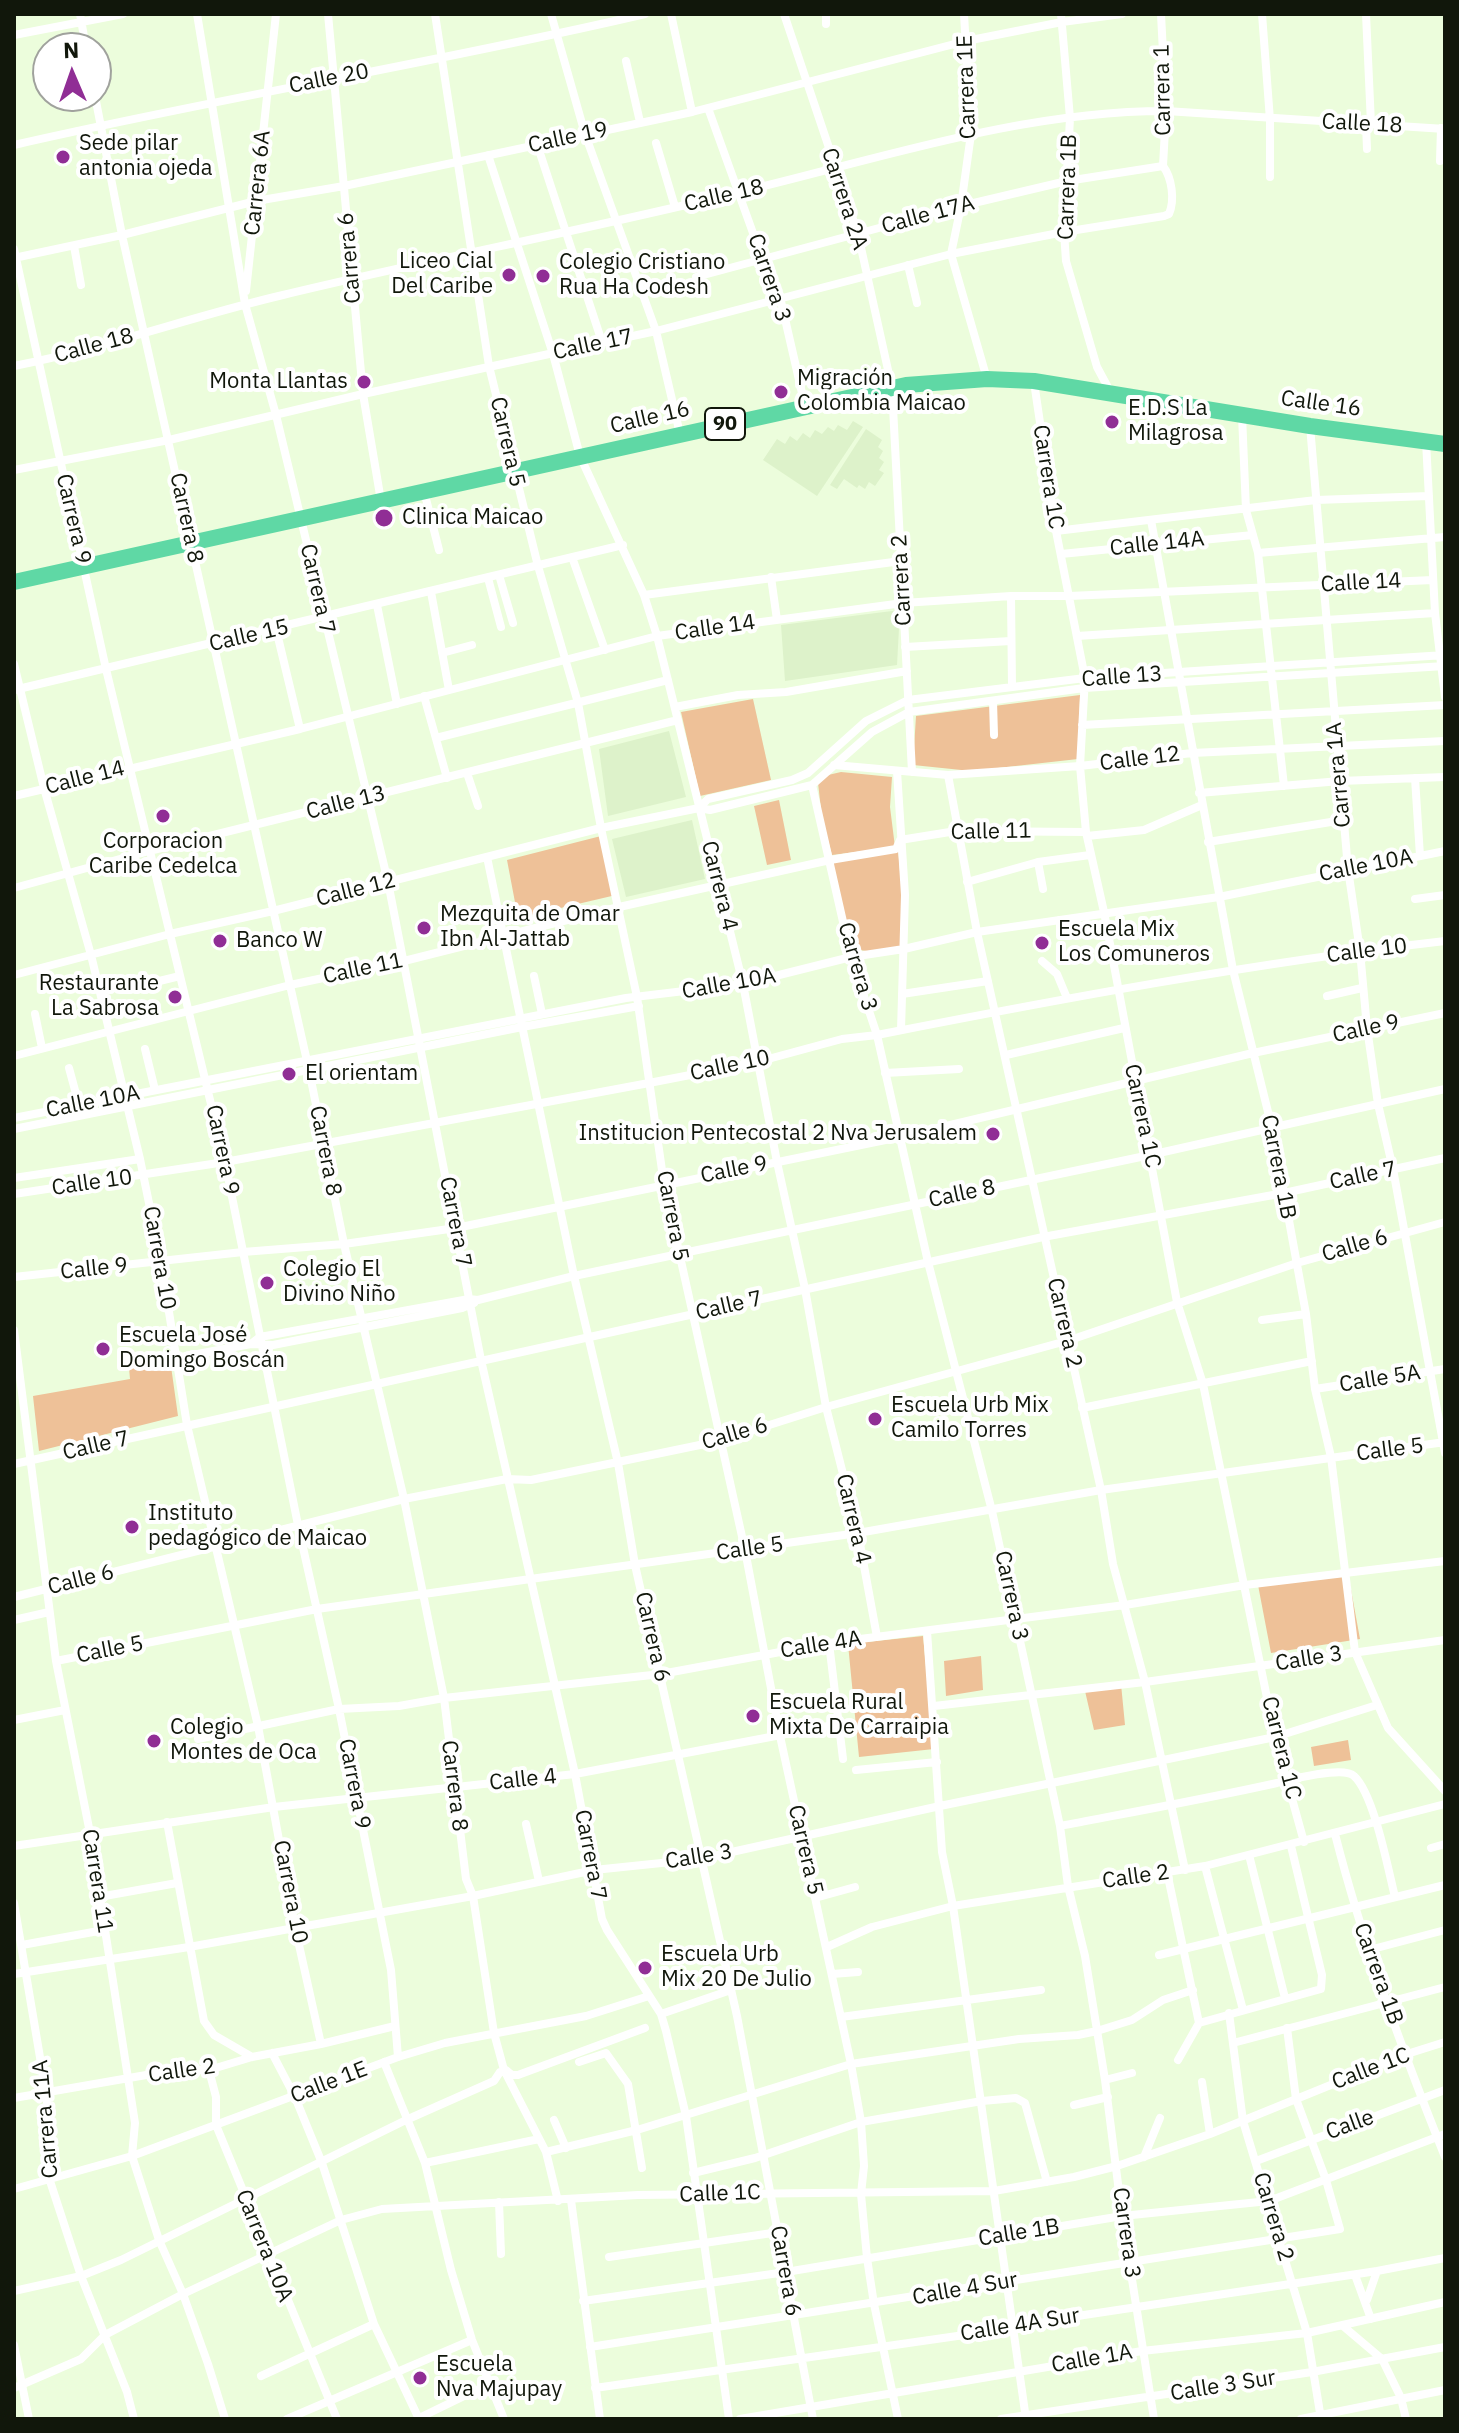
<!DOCTYPE html>
<html>
<head>
<meta charset="utf-8">
<style>
	body { margin:0 }
	#map { position:relative; width:1459px; height:2433px; overflow:hidden; background:#ecfddc; font-family:"IBM Plex Sans",sans-serif }
	canvas { display:block }
	.frame { position:absolute; inset:0; border:16px solid #11170b; pointer-events:none }
	.north { position:absolute; left:32px; top:32px; width:80px; height:80px; box-sizing:border-box; background:#fff; border:2px solid #a0a29d; border-radius:50%; rotate:358deg; font-size:22px; font-weight:700; line-height:32px; text-align:center; color:#11170b }
	.north::after { content:''; display:block; margin:auto; width:28px; height:36px; background:#902e95; clip-path:polygon(50% 0,100% 100%,50% 72%,0 100%) }
</style>
</head>
<body>
<div id="map">
<canvas width="1459" height="2433"></canvas>
<div class="frame"></div>
<div class="north">N</div>
</div>
<script>
const ctx = document.querySelector('canvas').getContext('2d');
ctx.lineJoin = 'round';
function paint(path, color) {
  ctx.fillStyle = color;
  ctx.fill(path, 'evenodd');
}
function strokePath(path, color, width, dash) {
  ctx.strokeStyle = color;
  ctx.lineWidth = width;
  ctx.lineCap = dash ? 'butt' : 'round';
  ctx.setLineDash(dash || []);
  ctx.stroke(path);
}
function label(font, color, halo, rows, align = 'center') {
  ctx.font = font + ' "IBM Plex Sans",sans-serif';
  ctx.lineWidth = 8;
  ctx.setLineDash([]);
  ctx.textBaseline = 'middle';
  ctx.strokeStyle = halo;
  ctx.fillStyle = color;
  for (const [text, x, y, turn = 0] of rows) {
    ctx.save();
    ctx.translate(x, y);
    ctx.rotate((+turn || 0) * Math.PI / 180);
    ctx.textAlign = isNaN(turn) ? turn : align;
    if (halo) ctx.strokeText(text, 0, 0);
    ctx.fillText(text, 0, 0);
    ctx.restore();
  }
}
paint(new Path2D(`
	M853 421 863 427 817 496 763 460 777 439 785 444 790 436 797 441 803 433 810 438 815 430 822 434 828 427 834 431 838 425 847 430Z
	M866 429 882 440 878 447 883 451 879 458 884 462 879 470 884 473 875 486 869 482 865 489 859 485 857 488 844 479 837 489 830 485Z
	M900 610 897 665 785 681 781 625Z
	M669 731 686 797 608 816 599 749Z
	M692 820 705 879 626 897 612 839Z`), '#ddf2ca');
paint(new Path2D(`
	M1080 695 1078 759 971 771 913 765 916 716Z
	M753 699 771 780 700 796 681 712Z
	M841 772 892 777 890 807 895 847 832 855 822 818 818 783 828 775Z
	M779 800 791 860 767 865 754 806Z
	M601 836 616 895 518 918 507 860Z
	M898 849 902 894V948L867 951 852 949 832 861Z
	M169 1352 178 1416 39 1451 33 1396 130 1379 129 1368 142 1366 140 1355Z
	M1348 1573 1360 1639 1271 1653 1258 1585Z
	M923 1636 934 1749 859 1757 848 1644Z
	M981 1656 983 1690 946 1696 944 1661Z
	M1121 1684 1125 1725 1094 1730 1085 1691Z
	M1348 1740 1351 1760 1314 1766 1311 1747Z`), '#eec198');
strokePath(new Path2D(`
	M80 14 86 48
	M197 14 245 304 276 415 388 882 481 1360 575 1774 602 1919 607 1930 661 2014 666 2031 686 2116 729 2419
	M328 14 363 394 381 501
	M435 14 489 366 538 566 578 703 601 828 637 997 664 1184 745 1550 780 1736 851 2064 861 2122 864 2166 861 2194 867 2258 874 2304 898 2419
	M551 14 585 134 656 331 680 434
	M671 14 692 112
	M784 14 858 234 892 388 912 772
	M826 14V24
	M964 14 971 134 961 206 951 254 987 379
	M1061 14 1070 118 1064 232 1066 261 1097 367 1111 393
	M1161 14 1166 111 1163 166
	M1262 14 1270 120V177
	M1366 14 1371 124
	M14 35 123 14
	M626 61 640 122
	M95 96 122 235 309 1070 344 1244 404 1499 444 1698 466 1879 473 1896 494 2033 504 2070 546 2152 558 2201
	M708 108 762 258 780 297 805 406
	M1366 124 1367 149
	M656 143 675 207
	M537 144 602 342
	M14 145C223 97 436 63 645 14
	M488 155 553 354 580 456 644 595 657 636 743 984 777 1162 805 1289 826 1407 858 1533 877 1637
	M1440 161 1441 128
	M74 246 81 285
	M14 249 106 669 225 1162 298 1525 339 1709 391 1970 398 2057
	M14 258 122 235 256 201 344 186 692 112 966 41 1062 22 1122 14
	M908 265 917 303
	M696 277 961 206 1067 181 1163 166
	M246 291 276 14
	M14 366C105 348 193 316 283 295 436 258 591 229 744 191 882 158 1022 111 1166 111L1445 129
	M1034 382 1056 531 1085 678 1080 766 1086 832 1104 912 1177 1302 1203 1384 1275 1737 1304 1842
	M1242 415 1246 510 1258 553 1284 786
	M1310 426 1348 869 1360 951 1367 1028 1378 1104 1393 1169 1445 1453
	M1426 441 1435 613 1445 697
	M14 470 169 440 363 394 656 331 951 254 1064 232 1164 216 1169 214C1175 200 1172 178 1163 166
	M424 491 439 550
	M1151 520 1233 970 1272 1128 1284 1193 1306 1314 1315 1389 1331 1457 1355 1652 1388 1728 1445 1791
	M1056 531 1316 500 1429 496
	M1258 553 1445 537
	M1061 554 1253 535
	M572 557 605 650
	M499 575 513 623
	M771 577 777 620
	M488 578 501 627
	M431 592 449 690
	M644 595 901 561
	M1011 596 1012 687
	M377 605 397 704
	M276 629 300 729
	M1077 636 1435 613
	M905 647 1011 641
	M442 653 472 645
	M14 664 44 788 91 955 140 1159 161 1262 187 1425 258 1726 295 1927 321 2044
	M14 690 623 545
	M424 696 447 778
	M993 701 994 735
	M675 707 738 695 786 692 907 671
	M1082 725 1445 705
	M436 738 668 680
	M834 765 948 775 1080 766 1192 753 1445 741
	M897 771 905 895 901 1030
	M467 773 478 806
	M948 775 977 932 1101 1490 1113 1564 1145 1682 1185 1870
	M1415 778 1420 856
	M812 785 851 957 877 1035 928 1262 992 1511 1060 1826 1068 1886 1085 1956 1105 2080 1122 2216 1154 2419
	M1199 793 1340 781 1445 777
	M14 796 300 729 657 636 903 603 1011 596H1069L1433 580
	M699 808 708 799 792 780 808 773 866 721 908 700 1085 678 1445 655
	M1087 836 1144 830 1202 805
	M1208 842 1343 820
	M487 857 574 1276 618 1463 635 1565 737 2016 813 2419
	M1038 862 1043 889
	M967 882 1038 862 1090 855
	M14 888 149 851 678 720
	M1415 899 1445 895
	M1042 961 1057 974 1067 998
	M14 975 170 934 273 911 601 828 699 808 710 810 812 785 872 732 909 712 1084 688 1445 666
	M534 976 542 1014
	M122 990 180 976
	M902 994 988 981
	M1327 996 1362 988
	M35 1014 42 1048
	M145 1049 155 1090
	M1006 1055 1124 1028
	M14 1056 290 985 404 961 619 907 830 860 896 849 900 840 956 831 1086 832
	M69 1068 79 1105
	M885 1073 959 1069
	M14 1118 626 998 743 984 851 957 904 949 977 932 1219 897 1445 851
	M14 1129 522 1027 639 1006
	M14 1178 140 1159
	M14 1194 225 1162 649 1083 757 1062 842 1039 877 1035C1065 998 1254 963 1445 941
	M14 1277 243 1252 344 1244 456 1228 900 1137 1253 1053 1445 1013
	M1262 1320 1306 1314
	M14 1330 56 1661 90 1833 135 2123 132 2156 159 2240 183 2294 208 2364 225 2419
	M251 1344 260 1337 469 1299 478 1300 574 1276 1150 1155 1445 1089
	M176 1358 251 1344 273 1345 462 1308 474 1303
	M1315 1389 1445 1369
	M1082 1408 1312 1361
	M14 1464 1043 1237 1284 1193 1445 1158
	M14 1597 404 1499 507 1479 531 1480 719 1441 826 1407 1070 1340 1297 1263 1445 1222
	M14 1620 49 1612
	M927 1631 942 1852 953 1906 1026 2419
	M829 1643 843 1759
	M56 1661 317 1609 858 1533 1101 1490 1445 1442
	M934 1706 1145 1682 1445 1640
	M14 1720 65 1710
	M198 1739 339 1709 399 1706 444 1698 661 1674 829 1643 1125 1605 1245 1585 1445 1561
	M856 1770 937 1762
	M167 1822 204 2021 214 2035 252 2057
	M526 1824 539 1881
	M1060 1826C1133 1812 1205 1799 1277 1783 1291 1779 1344 1766 1354 1776 1374 1794 1388 1869 1395 1897
	M1335 1834C1363 1944 1403 2052 1445 2157
	M14 1846 274 1807 575 1774 839 1724
	M1431 1848 1445 1844
	M1249 1855 1285 1998
	M1205 1866 1243 2010
	M1167 1872 1199 2023 1178 2060
	M99 1897 177 1883
	M815 1898 855 1887
	M14 1903 46 2093 52 2147 50 2181 81 2276 127 2392 134 2419
	M22 1945 104 1930
	M827 1947 872 1927 953 1906 1205 1866 1445 1804
	M1369 1950 1445 1930
	M1159 1955 1445 1885
	M14 1974 189 1947 473 1896 594 1870 700 1859 940 1806 1275 1737 1377 1705
	M832 1974 858 1972
	M1229 2013 1243 2121 1307 2333 1321 2419
	M661 2014 731 1990
	M841 2017 1041 1990
	M1199 2023 1321 1989 1322 1975 1291 1846
	M1233 2043 1445 1987
	M272 2053 295 2097 322 2163 374 2324 419 2419
	M384 2062 425 2163 451 2270 472 2340 504 2419
	M579 2062 606 2053 628 2084 642 2168
	M209 2070 216 2097V2125L337 2419
	M1105 2080 1132 2073
	M1202 2082 1210 2134
	M14 2098 175 2070H209L252 2057 321 2044 395 2026
	M1074 2105 1108 2097
	M554 2120 566 2148
	M546 2152 637 2130 851 2064 1019 2039 1078 2035 1097 2031 1132 2020 1163 2000 1193 1990
	M1144 2157 1160 2118
	M1256 2161 1445 2090
	M425 2163 539 2139
	M693 2173 755 2158 861 2122 982 2101 1016 2098 1025 2103 1047 2182
	M14 2189 132 2156 398 2057 445 2043 586 2016 649 1996
	M571 2200 600 2419
	M499 2202 501 2254
	M609 2257 779 2232
	M1355 2275 1371 2319
	M14 2291 81 2276 121 2260 406 2120 494 2081 500 2072 506 2070 512 2075H518L645 2028
	M1367 2300 1377 2271
	M583 2301 786 2272 1122 2216 1269 2201 1445 2134
	M1343 2326 1382 2359 1401 2398 1406 2419
	M14 2345 29 2419
	M590 2347 1340 2229 1326 2180 1296 2099 1287 2028
	M261 2376 374 2324
	M14 2388 81 2359 105 2335 183 2294 341 2220 382 2209 638 2195 994 2191 1074 2177 1117 2166 1210 2134 1407 2054 1445 2042
	M595 2388 1013 2328 1084 2315 1377 2271 1445 2258
	M287 2419 472 2340
	M417 2419 491 2383
	M740 2419 1142 2351 1307 2333 1445 2302
	M1001 2419 1312 2372 1445 2347
	M1301 2419 1445 2390`), '#fff', 8);
strokePath(new Path2D(`
	M14 582 906 385 987 379 1034 381 1310 426 1445 444`), '#5fd8a5', 16);
for (const [x, y, r, color] of [
	[63,157,8,"#902e95"],
	[509,275,8,"#902e95"],
	[543,276,8,"#902e95"],
	[364,382,8,"#902e95"],
	[781,392,8,"#902e95"],
	[1112,422,8,"#902e95"],
	[384,518,10,"#902e95"],
	[163,816,8,"#902e95"],
	[424,928,8,"#902e95"],
	[220,941,8,"#902e95"],
	[1042,943,8,"#902e95"],
	[175,997,8,"#902e95"],
	[289,1074,8,"#902e95"],
	[993,1134,8,"#902e95"],
	[267,1283,8,"#902e95"],
	[103,1349,8,"#902e95"],
	[875,1419,8,"#902e95"],
	[132,1527,8,"#902e95"],
	[753,1716,8,"#902e95"],
	[154,1741,8,"#902e95"],
	[645,1968,8,"#902e95"],
	[420,2378,8,"#902e95"]
]) {
  const dot = new Path2D();
  dot.arc(x, y, r, 0, 2 * Math.PI);
  ctx.fillStyle = color;
  ctx.fill(dot);
  strokePath(dot, '#fff', 3);
}
for (const [x, y, w] of [
	[725,424,40]
]) {
  const box = new Path2D();
  box.roundRect(x - w / 2, y - 16, w, 32, 6);
  ctx.fillStyle = '#fff';
  ctx.fill(box);
  strokePath(box, '#11170b', 2);
}
label('bold 20px', '#11170b', null, [
	["90",725,424]
]);
label('22px', '#11170b', '#fff', [
	["Calle 20",329,79,-11],
	["Carrera 1E",967,87,-92],
	["Carrera 1",1163,90,-91],
	["Calle 18",1362,124,3],
	["Calle 19",568,138,-12],
	["Carrera 6A",258,183,-84],
	["Carrera 1B",1068,187,-88],
	["Calle 18",724,196,-13],
	["Carrera 2A",844,199,72],
	["Calle 17A",928,215,-15],
	["Carrera 6",350,258,-95],
	["Carrera 3",769,278,71],
	["Calle 17",593,345,-12],
	["Calle 18",94,346,-15],
	["Calle 16",1321,404,8],
	["Calle 16",650,418,-13],
	["Carrera 5",507,442,77],
	["Carrera 1C",1048,477,81],
	["Carrera 8",186,518,78],
	["Carrera 9",73,519,77],
	["Calle 14A",1157,544,-6],
	["Carrera 2",902,580,-93],
	["Calle 14",1361,583,-3],
	["Carrera 7",317,589,77],
	["Calle 14",715,628,-8],
	["Calle 15",249,636,-13],
	["Calle 13",1122,677,-4],
	["Calle 12",1140,759,-7],
	["Carrera 1A",1339,775,-95],
	["Calle 14",85,778,-14],
	["Calle 13",346,803,-14],
	["Calle 11",991,832,-1],
	["Calle 10A",1366,866,-11],
	["Carrera 4",719,886,76],
	["Calle 12",356,890,-14],
	["Calle 10",1367,951,-7],
	["Carrera 3",857,967,74],
	["Calle 11",363,969,-12],
	["Calle 10A",729,984,-10],
	["Calle 9",1366,1029,-12],
	["Calle 10",730,1066,-12],
	["Calle 10A",93,1102,-11],
	["Carrera 1C",1142,1116,78],
	["Carrera 9",222,1150,78],
	["Carrera 8",325,1151,79],
	["Carrera 1B",1278,1167,79],
	["Calle 9",734,1170,-11],
	["Calle 7",1363,1176,-12],
	["Calle 10",92,1183,-8],
	["Calle 8",962,1194,-12],
	["Carrera 5",672,1216,79],
	["Carrera 7",455,1222,79],
	["Calle 6",1355,1246,-16],
	["Carrera 10",159,1258,80],
	["Calle 9",94,1269,-6],
	["Calle 7",729,1306,-13],
	["Carrera 2",1064,1323,77],
	["Calle 5A",1380,1379,-9],
	["Calle 6",735,1434,-16],
	["Calle 7",96,1446,-13],
	["Calle 5",1390,1450,-7],
	["Carrera 4",853,1519,77],
	["Calle 5",750,1549,-8],
	["Calle 6",81,1580,-14],
	["Carrera 3",1011,1596,78],
	["Carrera 6",652,1637,77],
	["Calle 4A",821,1645,-9],
	["Calle 5",110,1650,-11],
	["Calle 3",1309,1659,-9],
	["Carrera 1C",1281,1748,76],
	["Calle 4",523,1780,-6],
	["Carrera 9",354,1784,79],
	["Carrera 8",454,1786,83],
	["Carrera 5",805,1850,77],
	["Carrera 7",590,1855,79],
	["Calle 3",699,1857,-9],
	["Calle 2",1136,1877,-8],
	["Carrera 11",97,1881,81],
	["Carrera 10",290,1892,79],
	["Carrera 1B",1378,1974,70],
	["Calle 1C",1371,2069,-21],
	["Calle 2",182,2071,-8],
	["Calle 1E",329,2083,-21],
	["Carrera 11A",46,2119,-95],
	["Calle",1350,2125,-20],
	["Calle 1C",720,2194,-2],
	["Carrera 2",1273,2217,73],
	["Calle 1B",1019,2233,-9],
	["Carrera 3",1126,2233,82],
	["Carrera 10A",264,2246,68],
	["Carrera 6",785,2271,80],
	["Calle 4 Sur",965,2289,-10],
	["Calle 4A Sur",1020,2325,-9],
	["Calle 1A",1092,2359,-10],
	["Calle 3 Sur",1223,2386,-9]
]);
label('22px', '#11170b', '#fff', [
	["Sede pilar",79,144],
	["antonia ojeda",79,169],
	["Liceo Cial",493,262,"right"],
	["Del Caribe",493,287,"right"],
	["Colegio Cristiano",559,263],
	["Rua Ha Codesh",559,288],
	["Migración",797,379],
	["Colombia Maicao",797,404],
	["Monta Llantas",348,382,"right"],
	["E.D.S La",1128,409],
	["Milagrosa",1128,434],
	["Clinica Maicao",402,518],
	["Corporacion",163,842,"center"],
	["Caribe Cedelca",163,867,"center"],
	["Mezquita de Omar",440,915],
	["Ibn Al-Jattab",440,940],
	["Escuela Mix",1058,930],
	["Los Comuneros",1058,955],
	["Banco W",236,941],
	["Restaurante",159,984,"right"],
	["La Sabrosa",159,1009,"right"],
	["El orientam",305,1074],
	["Institucion Pentecostal 2 Nva Jerusalem",977,1134,"right"],
	["Colegio El",283,1270],
	["Divino Niño",283,1295],
	["Escuela José",119,1336],
	["Domingo Boscán",119,1361],
	["Escuela Urb Mix",891,1406],
	["Camilo Torres",891,1431],
	["Instituto",148,1514],
	["pedagógico de Maicao",148,1539],
	["Escuela Rural",769,1703],
	["Mixta De Carraipia",769,1728],
	["Colegio",170,1728],
	["Montes de Oca",170,1753],
	["Escuela Urb",661,1955],
	["Mix 20 De Julio",661,1980],
	["Escuela",436,2365],
	["Nva Majupay",436,2390]
], 'left');
</script>
</body>
</html>
